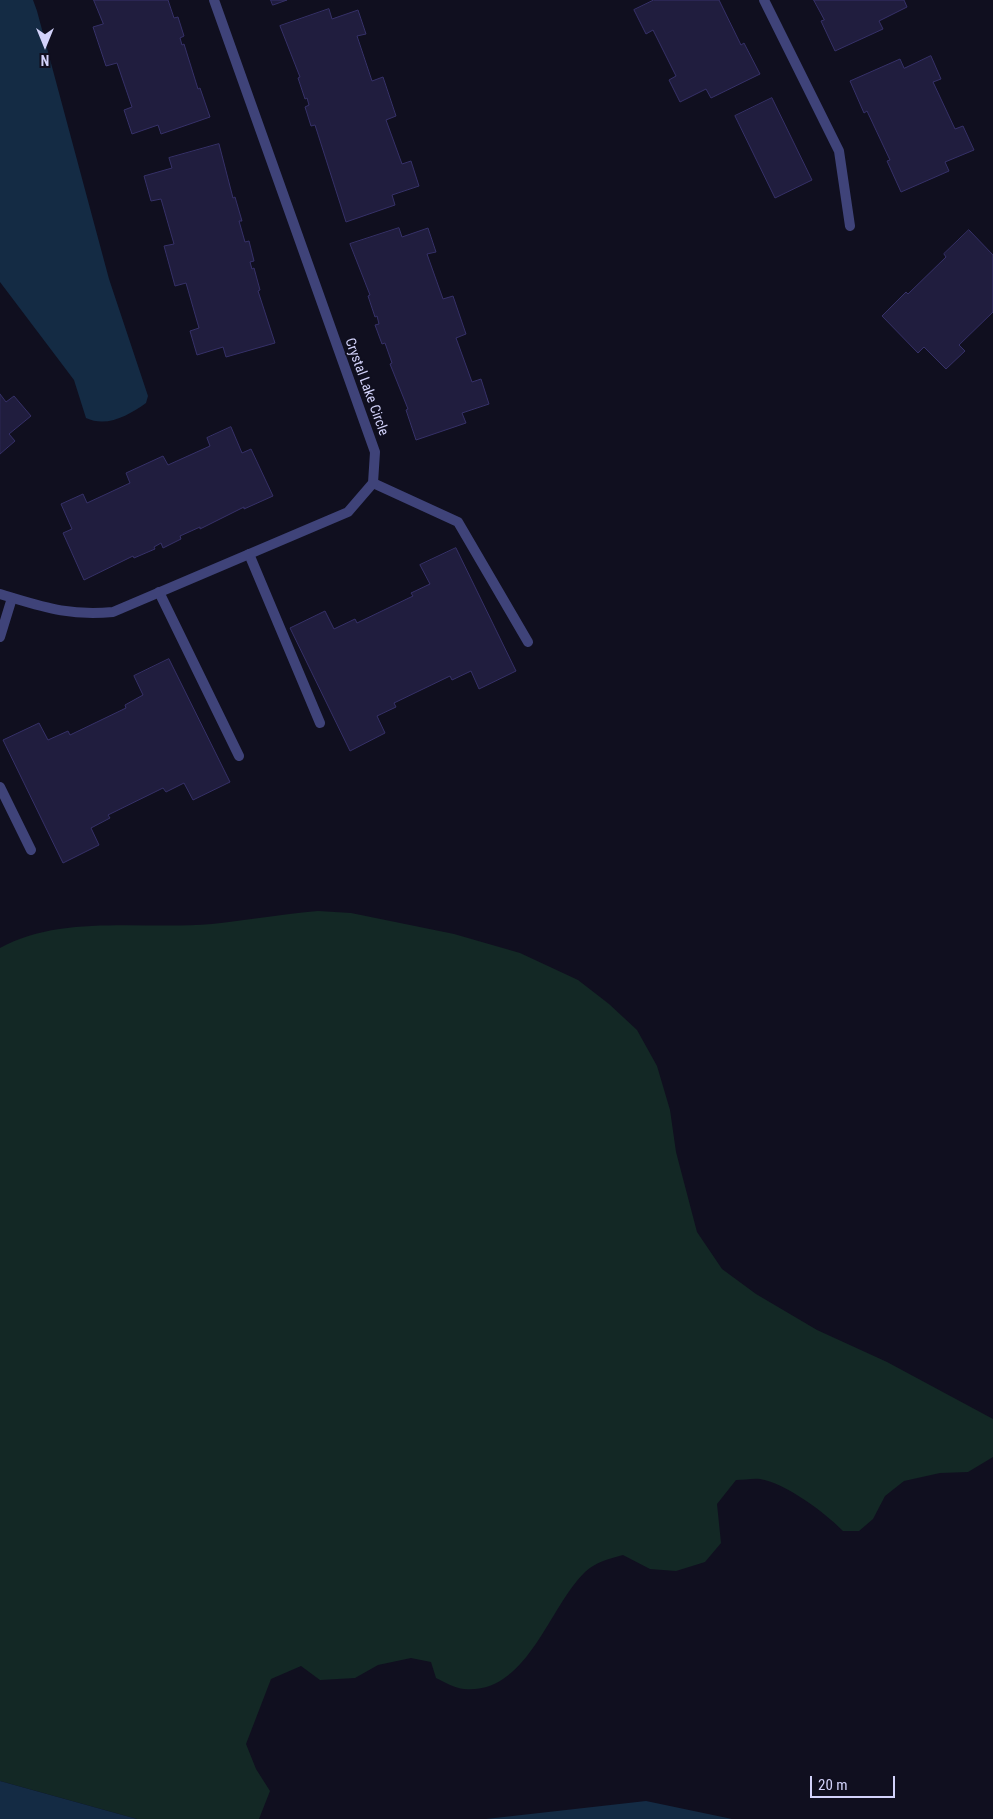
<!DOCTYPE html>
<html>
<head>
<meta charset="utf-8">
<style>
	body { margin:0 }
	#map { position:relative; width:993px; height:1819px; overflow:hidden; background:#100f1f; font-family:"Roboto Condensed",sans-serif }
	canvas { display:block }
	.north { position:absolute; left:20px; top:20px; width:50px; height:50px; -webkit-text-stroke:4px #100f1f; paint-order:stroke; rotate:180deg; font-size:14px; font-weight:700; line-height:20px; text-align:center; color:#d2d2fa }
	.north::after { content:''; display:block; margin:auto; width:18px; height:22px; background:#d2d2fa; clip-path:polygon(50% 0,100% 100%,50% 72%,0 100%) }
	.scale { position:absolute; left:810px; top:1776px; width:85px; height:22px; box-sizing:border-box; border:2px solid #d2d2fa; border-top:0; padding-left:6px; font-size:15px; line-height:18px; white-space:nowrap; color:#d2d2fa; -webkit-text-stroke:4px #100f1f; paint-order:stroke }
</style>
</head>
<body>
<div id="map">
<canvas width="993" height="1819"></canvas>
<div class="north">N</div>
<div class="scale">20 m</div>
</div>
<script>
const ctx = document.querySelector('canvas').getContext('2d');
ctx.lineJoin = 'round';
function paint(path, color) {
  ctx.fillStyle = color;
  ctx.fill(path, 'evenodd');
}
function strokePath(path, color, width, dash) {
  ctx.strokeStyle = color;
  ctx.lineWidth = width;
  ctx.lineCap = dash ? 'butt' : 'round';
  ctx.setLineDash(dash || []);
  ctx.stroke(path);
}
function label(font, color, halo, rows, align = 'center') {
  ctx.font = font + ' "Roboto Condensed",sans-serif';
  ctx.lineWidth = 4;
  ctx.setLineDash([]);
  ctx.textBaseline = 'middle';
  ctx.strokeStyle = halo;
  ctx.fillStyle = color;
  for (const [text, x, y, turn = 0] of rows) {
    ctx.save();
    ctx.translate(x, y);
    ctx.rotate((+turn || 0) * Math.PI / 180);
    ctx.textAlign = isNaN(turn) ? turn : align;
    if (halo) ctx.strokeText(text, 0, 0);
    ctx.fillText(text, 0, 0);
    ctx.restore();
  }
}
paint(new Path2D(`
	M318 911 351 913 454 934 520 953 578 980 609 1004 637 1030 657 1066 670 1110 676 1152 697 1232 722 1269 756 1294 817 1330 887 1362 993 1419V1457L968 1472 940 1473 904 1481 885 1496 873 1519 859 1531H843C827 1514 784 1482 760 1479 753 1478 744 1480 736 1480L717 1504 721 1543 705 1562 676 1571 650 1569 623 1555C608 1559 596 1562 585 1572 548 1608 527 1695 464 1689 455 1688 444 1682 436 1678L431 1662 411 1658 378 1665 355 1678 320 1680 301 1666 271 1679 246 1744 256 1769 270 1791 259 1819H137L0 1781V948C61 914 145 930 212 924 247 920 283 914 318 911Z`), '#132825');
paint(new Path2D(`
	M0 0H33L37 11 109 279 148 396 146 403C129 415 107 428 86 418L74 380 0 282Z
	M0 1781 137 1819H0Z
	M646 1801 732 1819H486Z`), '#142b44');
const building = new Path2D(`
	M94 0H168L174 18 178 17 184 36 180 38 182 45 184 44 198 89 200 88 210 117 161 134 158 125 132 134 124 110 132 107 117 63 106 66 93 27 103 24Z
	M271 0H287L273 5Z
	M654 0H719L741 45 744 43 760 74 711 98 706 89 680 102 669 80 676 76 653 30 646 34 634 10Z
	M814 0H904L907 7 879 21 883 29 835 51 821 21 824 20Z
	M329 9 332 19 358 10 366 34 357 36 372 81 383 77 396 116 386 120 402 164 411 161 419 186 392 195 395 205 346 222 315 125 311 126 305 107 309 105 307 98 305 99 298 78 300 77 280 26Z
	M931 56 941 79 933 82 955 129 963 126 974 150 945 162 949 171 901 192 887 161 890 160 867 111 864 113 850 81 900 59 904 68Z
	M772 98 812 180 775 198 735 116Z
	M219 144 233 198 235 197 242 221H239L245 242 249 241 254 261 250 262 252 269 254 268 260 290 258 291 275 343 226 357 223 347 197 355 190 331 199 328 186 283 175 286 164 246 174 244 161 199 151 201 144 176 172 168 169 158Z
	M399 228 402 237 428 228 436 252 427 254 443 299 453 296 466 334 456 338 472 382 481 379 489 404 462 413 466 423 416 440 406 410 408 409 390 364 392 363 385 343 382 344 375 325 379 324 377 316 375 317 368 296 370 295 350 244Z
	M969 230 993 255V312L959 345 965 351 946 369 924 347 918 353 882 316 906 292 908 294 946 257 944 254Z
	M0 394 6 402 14 396 31 416 9 434 15 441 0 454Z
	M231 427 242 453 251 449 273 496 244 509V507L200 529V527L180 536 181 539 163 548 161 543 154 547 155 549 134 558 133 556 84 580 63 533 72 529 61 504 83 494 87 503 130 483 126 473 163 456 168 465 210 446 207 438Z
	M456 548 516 671 479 689 471 671 452 680 450 676 394 703 396 707 377 716 385 733 350 751 290 628 325 611 334 629 355 619 357 623 413 596 411 593 430 584 420 565Z
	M169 659 230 782 193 800 184 783 166 792 163 788 108 815 110 818 91 828 99 845 63 863 3 740 39 723 48 740 68 731 70 735 126 708 125 705 143 695 134 676Z`);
paint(building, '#201d3e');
strokePath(building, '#363168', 1);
strokePath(new Path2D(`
	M373 483 458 522 528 642
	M249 554 320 723
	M159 592 239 756
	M0 637 12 598
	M0 787 31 850`), '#3f4379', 10);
strokePath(new Path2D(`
	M764 0 839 151 850 226
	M0 594C44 607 67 616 113 612L348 512 373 483 375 452 214 0`), '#3f4379', 10);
label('14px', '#d2d2fa', '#100f1f', [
	["Crystal Lake Circle",366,387,70]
]);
</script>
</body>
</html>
